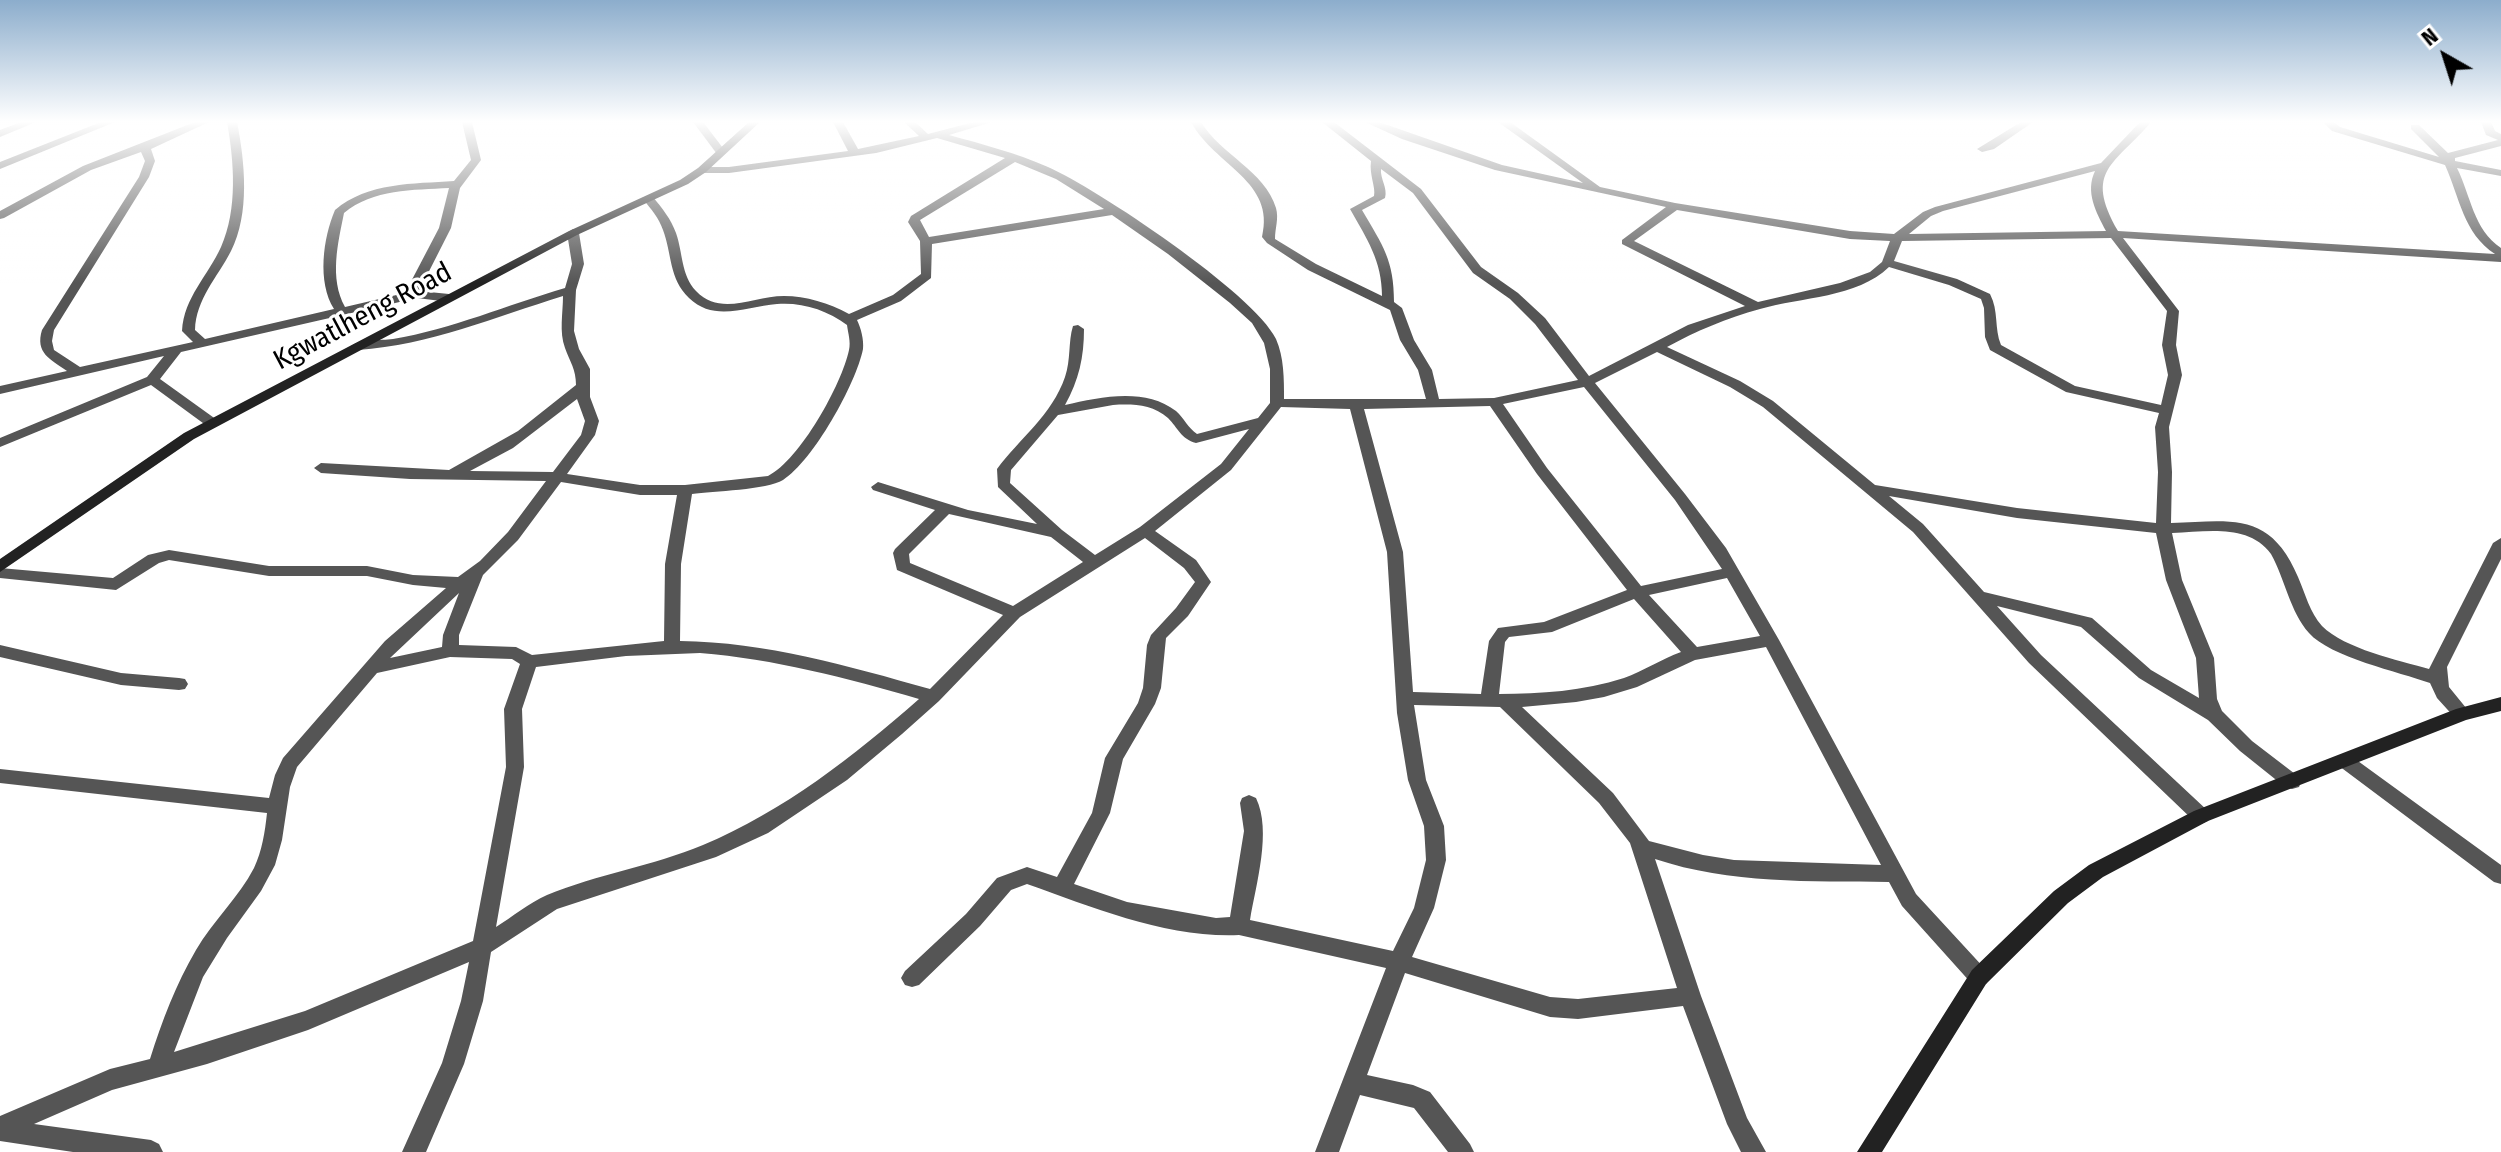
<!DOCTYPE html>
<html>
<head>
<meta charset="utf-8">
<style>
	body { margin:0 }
	#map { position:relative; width:2501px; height:1152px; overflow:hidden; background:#fff; font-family:"Fira Sans Condensed",sans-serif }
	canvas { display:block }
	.north { position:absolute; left:2405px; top:16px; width:80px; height:80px; -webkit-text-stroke:6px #fff; paint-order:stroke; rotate:321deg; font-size:22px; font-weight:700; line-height:32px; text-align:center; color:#000 }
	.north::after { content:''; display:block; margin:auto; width:28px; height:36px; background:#000; clip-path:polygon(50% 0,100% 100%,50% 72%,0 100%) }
</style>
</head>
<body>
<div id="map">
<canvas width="2501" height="1152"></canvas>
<div class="north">N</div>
</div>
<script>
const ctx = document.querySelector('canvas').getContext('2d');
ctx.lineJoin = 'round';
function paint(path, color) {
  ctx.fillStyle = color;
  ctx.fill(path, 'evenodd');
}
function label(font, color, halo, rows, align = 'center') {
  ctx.font = font + ' "Fira Sans Condensed",sans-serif';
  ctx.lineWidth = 6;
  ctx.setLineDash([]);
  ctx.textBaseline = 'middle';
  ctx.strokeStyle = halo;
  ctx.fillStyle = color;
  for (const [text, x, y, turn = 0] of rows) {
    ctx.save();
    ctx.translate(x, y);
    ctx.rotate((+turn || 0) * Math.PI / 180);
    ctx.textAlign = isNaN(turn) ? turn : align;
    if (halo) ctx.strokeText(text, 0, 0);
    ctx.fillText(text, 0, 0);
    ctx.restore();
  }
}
paint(new Path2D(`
	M21 122H36L0 137V130Z
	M101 122H115L0 169V162Z
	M195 122H209L151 149 155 161 149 177 54 330 52 341 54 350 80 367 193 342 182 331C184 297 208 276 221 247 238 209 234 161 227 122H237C245 162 250 214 231 251 217 278 196 299 195 330L205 339 334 309C317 282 323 238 335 210 368 182 413 184 454 181L471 160 462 122H472L481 160 460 188 451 228 419 291 449 294 455 298 449 302 417 298 181 352 160 379 217 420 219 423 217 426H207L151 385 0 447V438L147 377 164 356 0 394V386L67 371C50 359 35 353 42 330L139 177 145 161 141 152 91 170 4 218 0 219V211L83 166ZM449 188 439 228 405 293 345 307C329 278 338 243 344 213 373 189 413 190 449 188Z
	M693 122H703L726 152 725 154H717Z
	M833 122H843L858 149 919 136 904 122H915L928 134 974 122H992L949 135C982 144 1016 153 1048 167 1096 188 1255 294 1276 339 1284 357 1284 379 1284 399H1426L1418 370 1400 340 1390 310 1308 270 1267 243 1262 237C1276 181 1215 166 1191 122H1201C1220 154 1265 171 1276 208 1279 219 1275 228 1275 239L1316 264 1382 296C1382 261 1367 239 1350 209L1374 196C1376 187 1369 175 1371 161L1322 122H1334L1421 189 1481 267 1518 293 1545 318 1589 376 1688 325 1745 306 1622 244V240L1666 207 1495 170 1402 139 1365 122H1379L1502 165 1583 183 1498 122H1510L1600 187 1675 203 1850 231 1894 234 1923 212 1935 207 2101 163 2140 122H2151C2115 165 2083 170 2118 231L2495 254C2463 233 2460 198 2445 165L2332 131 2323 122H2334L2340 127 2439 157 2411 129V125H2419L2448 153 2498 140 2486 135 2481 122H2491L2495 131 2501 134V146L2455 158V161L2501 170V176L2457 168C2471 196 2473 229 2501 248V262L2123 238 2179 311 2176 345 2182 375 2169 427 2172 472 2171 523C2232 521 2270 511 2298 577 2305 593 2310 613 2322 626 2345 649 2398 660 2429 669L2493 543 2501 538V559L2447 667 2449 687 2471 714 2468 719H2456L2437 698 2430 683C2399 672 2330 657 2309 633 2290 612 2285 579 2271 554 2248 523 2206 532 2172 533L2182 580 2214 658 2217 699 2222 711 2252 741 2299 777 2301 782 2299 787 2292 789 2285 787 2240 751 2208 720 2139 678 2081 627 1997 606 2041 655 2208 811 2211 816 2208 821 2201 824 2194 821 2029 663 1913 532 1763 407 1730 387 1657 352 1595 383 1685 494 1726 548 1779 640 1916 894 1986 970 1990 977 1986 984 1979 986 1972 984 1902 906 1889 882C1811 881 1730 884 1655 859L1701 996 1747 1118 1766 1152H1741L1727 1124 1683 1006 1578 1019 1550 1017 1405 973 1367 1075 1413 1085 1430 1092 1470 1144 1474 1152H1448L1414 1108 1360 1095 1339 1152H1315L1386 968 1239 935C1166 938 1095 908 1027 884L1011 890 980 926 919 985 912 987 905 985 901 978 905 971 966 914 997 878 1027 867 1057 877 1092 813 1105 758 1138 703 1143 688 1147 645 1151 635 1176 608 1195 582 1184 568 1145 538 1020 617 939 701 902 734 847 780 768 833 716 857 557 909 491 952 483 1001 464 1064 426 1152H402L442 1063 461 1001 469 962 308 1030 207 1064 112 1090 34 1124 151 1140 159 1144 163 1152H73L0 1141V1116L110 1069 150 1059C162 1021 176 984 196 950 213 921 239 897 254 868 262 851 265 832 267 813L0 783V769L269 798 275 775 283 758 385 641 446 588 413 585 367 576H269L169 560 159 563 116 590 0 578V568L113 578 148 555 169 550 269 566H367L413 575 458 577 480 561 508 532 546 481 410 479 321 473 314 468 321 463 449 470 518 431 576 385C576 369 570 362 565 348 559 332 563 313 563 296 495 317 430 345 358 350L351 346C362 338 380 341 393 339 452 329 507 305 565 288L572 264 567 233 573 229 579 233 584 264 576 290 574 331 579 349 590 369V397L599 421 595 435 567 474 640 485H685L768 476C800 460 842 384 849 350 851 342 848 333 847 325 827 310 802 302 777 304 747 306 715 323 689 298 669 279 672 254 663 230 659 218 651 209 643 199L645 197H653C662 208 671 219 676 233 683 253 681 275 696 291 721 317 753 296 784 296 806 296 829 303 849 314L893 295 921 274 920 241 908 222 911 216 1005 158 937 138 876 153 729 173H702L697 170 702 167H729L848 151ZM1015 162 1056 179 1104 209 929 237 920 220ZM1381 169 1413 193 1473 273 1510 299 1535 324 1578 380 1494 398 1439 399 1432 370 1414 340 1402 308 1394 302C1394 260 1383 246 1362 210L1385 198C1388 188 1380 179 1381 169ZM2095 171C2085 192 2096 212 2106 231L1909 234 1931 216 1943 211ZM1677 210 1850 239 1890 241 1882 262 1870 272 1840 283 1758 302 1634 241ZM1112 215 1168 254 1230 303 1252 323 1264 343 1270 369V403L1258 418 1197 434C1188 428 1184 418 1176 411 1145 387 1100 397 1065 405 1079 380 1084 357 1084 329L1078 325 1073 326C1068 342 1071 360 1065 377 1052 415 1020 438 997 469L998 487 1037 524 968 510 878 482 871 487 873 490 935 510 895 549 893 553 897 570 1003 615 930 689C848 666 766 642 680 641L681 564 692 494C713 491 767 490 783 480 813 461 856 384 863 349 864 340 861 328 857 320L901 301 931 278 932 244ZM2111 238 2167 311 2162 345 2168 375 2161 405 2075 386 2001 345C1994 328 1999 311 1990 294L1957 279 1894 261 1902 241ZM1889 267 1949 285 1981 299 1984 308 1985 337 1990 350 2066 392 2159 413 2155 427 2158 472 2156 523 2017 508 1875 485 1773 401 1740 381 1667 347C1696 331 1727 318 1760 309 1801 297 1857 298 1889 267ZM1584 387 1675 500 1722 569 1641 586 1547 468 1503 404ZM577 399 585 421 581 435 553 472 470 471 513 448ZM1113 405C1132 404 1152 404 1168 418 1178 428 1181 439 1196 443L1249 429 1221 464 1140 527 1095 555 1062 530 1010 483 1011 470 1058 415ZM1490 406 1537 474 1627 590 1544 622 1498 628 1489 641 1481 694 1413 692 1403 552 1364 409ZM1281 407 1350 409 1387 552 1397 713 1408 780 1424 826 1426 860 1414 908 1393 951 1250 920C1256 884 1272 831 1256 798L1249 795 1242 798 1240 803 1244 831 1230 917 1216 918 1127 902 1074 884 1110 813 1123 759 1155 704 1161 688 1166 638 1188 616 1211 582 1196 560 1155 531 1231 470ZM561 482 640 495H677L665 564 664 641 532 655 516 647 459 645V635L483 575 518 540ZM1889 496 2017 518 2156 533 2166 580 2196 658 2199 698 2151 670 2092 618 1984 592 1923 524ZM949 514 1051 537 1083 562 1013 606 910 563 909 554ZM1727 578 1760 636 1697 647 1649 595ZM459 593 443 635 442 647 390 658ZM1634 599 1681 652C1662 659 1643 671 1624 678 1583 691 1541 694 1499 694L1505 642 1509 637 1552 632ZM1766 647 1881 865 1734 860 1703 855 1649 841 1613 793 1522 707 1576 702 1604 697 1637 687 1695 660ZM700 653C774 659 847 678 919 699 854 756 784 811 703 845 653 866 598 874 547 895 529 903 512 917 496 927L524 767 522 709 536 667 626 656ZM450 657 512 659 520 664 504 709 506 767 473 941 305 1011 174 1052 203 977 227 938 261 891 275 865 282 840 290 787 297 767 377 673ZM1414 705 1500 707 1599 803 1630 843 1677 988 1578 999 1550 997 1412 957 1434 908 1446 860 1444 826 1426 780Z
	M2021 122H2033L1994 149 1982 152 1977 149Z
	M0 645 121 673 179 678 185 679 188 684 185 689 179 690 121 685 0 657Z
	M2345 754 2351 756 2501 865V884L2494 882 2339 766 2336 761 2339 756Z`), '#555');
paint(new Path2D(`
	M749 122H760L706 172 688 184 577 235 194 439 0 572V559L184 433 569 231 680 180 698 168Z
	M2501 697V711L2466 720 2208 821 2103 877 2068 903 1986 984 1882 1152H1857L1972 970 2054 891 2089 865 2194 811 2456 709Z`), '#222');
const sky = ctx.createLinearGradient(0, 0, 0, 283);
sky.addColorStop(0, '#8cadcc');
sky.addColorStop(0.43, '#fff');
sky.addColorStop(1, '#ffffff00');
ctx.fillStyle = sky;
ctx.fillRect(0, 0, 2501, 283);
label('28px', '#000', '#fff', [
	["Kgwatlheng Road",363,317,-28]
]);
</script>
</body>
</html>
